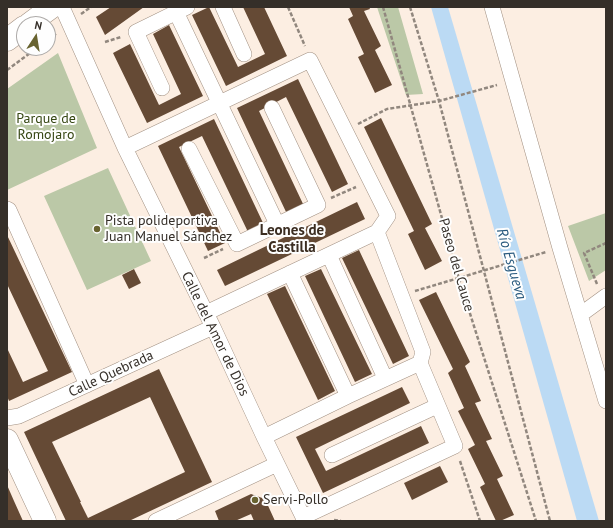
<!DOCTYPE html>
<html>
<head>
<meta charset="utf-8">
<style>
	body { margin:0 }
	#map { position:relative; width:613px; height:528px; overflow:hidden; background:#fceee2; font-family:"PT Sans",sans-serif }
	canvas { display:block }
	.frame { position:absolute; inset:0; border:8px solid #352f29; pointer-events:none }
	.north { position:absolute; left:16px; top:16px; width:40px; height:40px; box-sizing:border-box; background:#fefefe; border:1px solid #aeaba9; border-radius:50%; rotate:12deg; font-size:11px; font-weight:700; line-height:16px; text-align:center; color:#352f29 }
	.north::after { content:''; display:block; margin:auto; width:14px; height:18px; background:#686330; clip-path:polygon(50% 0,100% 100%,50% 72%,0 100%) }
</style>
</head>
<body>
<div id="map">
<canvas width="613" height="528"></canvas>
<div class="frame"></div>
<div class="north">N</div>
</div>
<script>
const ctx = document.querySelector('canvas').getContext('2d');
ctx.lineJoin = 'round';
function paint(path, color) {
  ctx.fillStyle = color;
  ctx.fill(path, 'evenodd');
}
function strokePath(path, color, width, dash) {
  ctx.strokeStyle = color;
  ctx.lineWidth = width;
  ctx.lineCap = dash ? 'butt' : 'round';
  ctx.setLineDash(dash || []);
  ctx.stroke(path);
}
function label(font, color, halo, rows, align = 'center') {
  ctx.font = font + ' "PT Sans",sans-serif';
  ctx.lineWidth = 4;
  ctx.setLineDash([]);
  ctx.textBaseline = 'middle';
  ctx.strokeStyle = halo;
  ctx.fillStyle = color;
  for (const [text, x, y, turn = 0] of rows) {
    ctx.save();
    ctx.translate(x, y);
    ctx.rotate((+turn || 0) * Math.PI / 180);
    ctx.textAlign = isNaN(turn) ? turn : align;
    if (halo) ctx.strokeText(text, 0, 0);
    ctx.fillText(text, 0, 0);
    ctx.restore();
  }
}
paint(new Path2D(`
	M377 7H398L423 94 406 95Z
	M58 53 97 148 7 190V89Z
	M108 168 151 261 87 290 44 196Z
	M606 213V270L589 281 568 226Z`), '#bbc8a7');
paint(new Path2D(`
	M431 7H448L599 521H577Z`), '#bbdaf4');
paint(new Path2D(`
	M111 7H144L105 35 96 17Z
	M209 7 238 67 265 54 243 7H264L287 56 226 86 192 15Z
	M349 7H369L370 9 364 11 381 46 375 50 392 85 375 93 358 57 364 54 348 19 353 16Z
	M169 25 203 96 147 123 113 53 130 44 159 105 181 94 153 34Z
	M298 79 348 184 332 192 286 97 259 111 304 206 287 214 237 108Z
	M381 118 432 224 425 228 442 261 425 270 408 234 414 231 364 127Z
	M214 119 264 225 248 232 202 136 179 147 225 243 208 251 158 146Z
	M357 202 365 219 225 286 217 270Z
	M7 235 72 372 9 401 7 396V348L23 382 48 371 7 284Z
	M359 250 409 356 393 364 342 258Z
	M134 269 141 283 129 289 122 275Z
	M321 269 372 374 355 382 305 276Z
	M285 286 335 391 318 400 267 294Z
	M436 292 470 362 465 366 481 401 475 403 492 439 486 441 503 476 497 479 514 515 500 521H496L480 487 485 484 468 449 475 445 458 411 464 408 448 373 453 369 419 300Z
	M159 369 212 482 129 521H66L24 432ZM150 397 185 472 88 518 80 502H81L52 442Z
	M402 387 410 403 315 449 326 471 421 426 429 443 323 493 296 437Z
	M440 466 448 482 412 500 404 483Z
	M7 485 14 501 23 521H7Z
	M251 494 265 499 275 521H254L251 514 235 521H219L215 511Z`), '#654a35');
const street = new Path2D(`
	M62 7 125 148 213 327 264 437 305 521
	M223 7 244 54
	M492 7 560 248 606 401
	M176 12 277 224
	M162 88 136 32 187 7
	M125 148 310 60 388 216 377 232 423 352 420 363 455 446 303 517
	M189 149 237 244 318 205 272 108
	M7 209 9 210 87 385
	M329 255 385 378
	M290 273 348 396
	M206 313 377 232
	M580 315 606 296
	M7 418 19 416 213 327
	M264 437 348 396 420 363
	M332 455 437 406
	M156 521 277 464`);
const secondary = new Path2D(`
	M29 24 52 7
	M7 40 24 27
	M7 440 45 521`);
strokePath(street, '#a29183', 16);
strokePath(secondary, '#a29183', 23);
strokePath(new Path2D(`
	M288 7 305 46
	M383 7 459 279 536 521
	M410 7 439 101 550 521
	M81 14 91 7
	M48 40 57 33
	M105 42 121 37
	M7 70 37 48
	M358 124 387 109 439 101 497 85
	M331 198 356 187
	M204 258 223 249
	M597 284 584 253 606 243
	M415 291 546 252
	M460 461 480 521
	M334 520 341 521`), '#91877e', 2.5, [4, 2]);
strokePath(street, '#fff', 15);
strokePath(secondary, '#fff', 22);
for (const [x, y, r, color] of [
	[97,229,4,"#686330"],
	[255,500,4,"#686330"]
]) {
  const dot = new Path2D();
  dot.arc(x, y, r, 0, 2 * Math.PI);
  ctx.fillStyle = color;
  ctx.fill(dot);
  strokePath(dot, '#fefefe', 1.5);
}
label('14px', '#364713', '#fefefe', [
	["Parque de",46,119],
	["Romojaro",46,135]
]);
label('14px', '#352f29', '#fefefe', [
	["Pista polideportiva",105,221],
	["Juan Manuel Sánchez",105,237],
	["Servi-Pollo",263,500]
], 'left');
label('14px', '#352f29', '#fefefe', [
	["Paseo del Cauce",456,265,74],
	["Calle del Amor de Dios",215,334,64],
	["Calle Quebrada",111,374,-25]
]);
label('bold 15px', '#3b2d21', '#fefefe', [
	["Leones de",292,231],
	["Castilla",292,248]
]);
label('italic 15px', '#295a7e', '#fefefe', [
	["Río Esgueva",511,264,74]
]);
</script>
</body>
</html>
